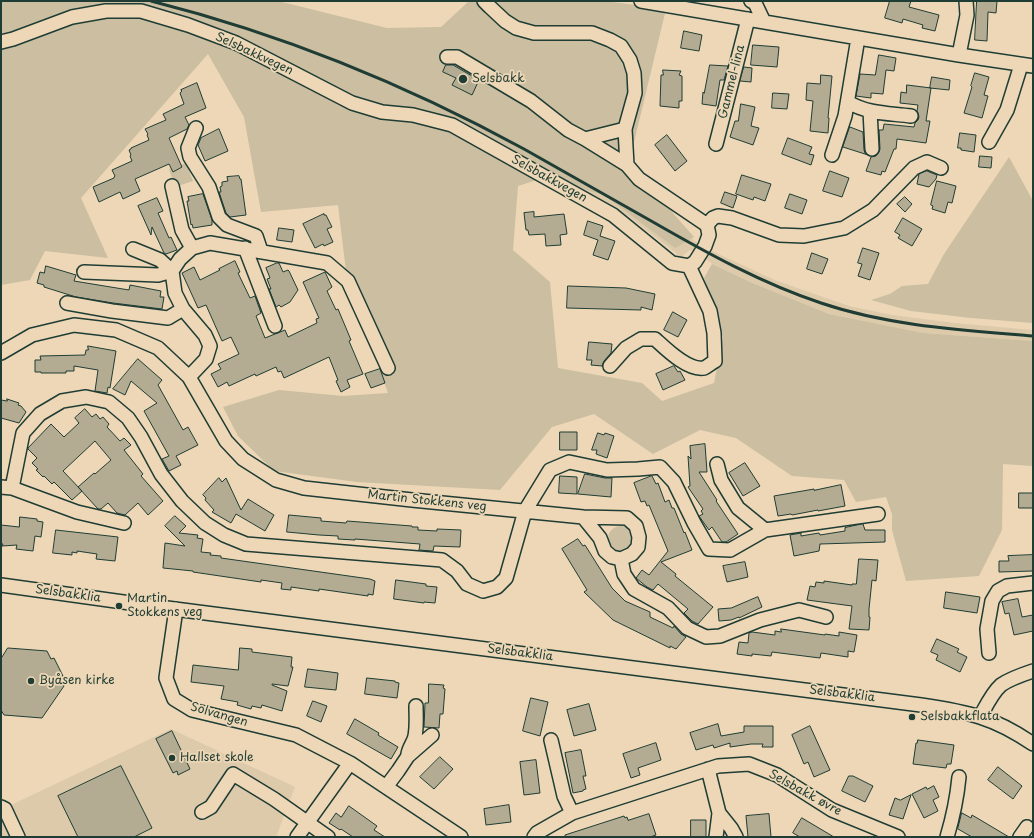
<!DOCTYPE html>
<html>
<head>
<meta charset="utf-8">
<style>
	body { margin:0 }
	#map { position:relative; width:1034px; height:838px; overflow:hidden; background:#edd7b6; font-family:"Playpen Sans",sans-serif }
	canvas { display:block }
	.frame { position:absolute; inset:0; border:2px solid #1f3d34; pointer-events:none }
</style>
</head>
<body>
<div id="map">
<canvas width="1034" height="838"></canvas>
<div class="frame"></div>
</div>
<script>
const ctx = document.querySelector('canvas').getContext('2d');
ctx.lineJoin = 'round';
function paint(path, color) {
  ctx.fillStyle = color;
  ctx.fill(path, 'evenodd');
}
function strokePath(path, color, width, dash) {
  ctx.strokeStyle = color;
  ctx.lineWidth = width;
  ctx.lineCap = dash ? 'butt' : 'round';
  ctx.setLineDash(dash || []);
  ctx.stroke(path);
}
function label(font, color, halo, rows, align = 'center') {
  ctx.font = font + ' "Playpen Sans",sans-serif';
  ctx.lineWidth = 3.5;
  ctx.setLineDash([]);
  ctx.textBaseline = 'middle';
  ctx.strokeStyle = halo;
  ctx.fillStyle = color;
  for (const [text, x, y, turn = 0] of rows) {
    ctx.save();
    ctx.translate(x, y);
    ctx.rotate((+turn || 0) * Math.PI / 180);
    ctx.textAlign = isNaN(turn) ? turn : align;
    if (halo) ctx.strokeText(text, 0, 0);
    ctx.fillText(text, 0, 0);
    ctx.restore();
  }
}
paint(new Path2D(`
	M207 1 496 102 695 241 714 252 777 281 849 306 892 315 954 323 1033 330V341L923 333 829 314 750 282 712 264 709 261 690 250 681 257 628 216 586 193Z
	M171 729 295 787 276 837H1V807L9 806Z`), '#dccaab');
paint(new Path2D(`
	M1 1H278L387 28 441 27 469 1H605L666 9 629 163 694 237 675 248 604 195 543 178 518 186 513 250 550 282 558 368 642 383 662 401 714 383 723 337 704 278 712 264 750 282 829 314 923 333 1033 341V466L1003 464 1002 530 979 576 906 581 892 530V514L886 497 856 502 844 480 792 476 736 438 700 430 653 454 594 414 552 427 500 490 357 482 274 471 238 436 223 407 279 390 343 396 388 393 346 271 338 205 261 212 244 117 208 54 81 198 108 258 45 251 30 280 1 285Z
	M1009 157 1033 201V323L971 318 911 311 871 300 890 294 902 286 928 284 944 254Z
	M186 163 193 181 175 187 169 169Z
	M608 539a13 13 0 1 1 26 0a13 13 0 1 1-26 0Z`), '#cbbea1');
const building = new Path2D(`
	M890 1H911L909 7 939 15 935 31 922 28 923 25 903 19 902 23 885 18Z
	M977 1H997L996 13 988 12 987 41 975 40Z
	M684 31 702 35 699 51 681 48Z
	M753 45 779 47 777 67 751 65Z
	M879 55 896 58 894 71 886 70 883 94 871 93V98L856 96 860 74 875 75Z
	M446 65H453L479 80 472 95 452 85 456 78 443 72Z
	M710 65 728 66 724 80H720L716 106 702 104 703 92 704 93Z
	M744 67 752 68 751 82 740 81Z
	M663 70 681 71 679 75 682 76V101H679V108L660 106 661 75H663Z
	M975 73 989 77 984 95 988 96 982 118 964 113 972 87 971 86Z
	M821 75 832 76 828 118H829L828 133 810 131 813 101 806 100 807 83 820 84Z
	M932 77 950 80 949 90 930 88Z
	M197 83 206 108 185 117 189 125 187 129 169 138 182 167 173 172 169 164 135 179 140 191 123 199 120 192 99 202 93 187 114 178V177L115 176 112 170 132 161 130 156 131 155 129 150 131 149V148L149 140 147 135 148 134 145 129 166 120 163 114 184 104 180 93 182 91 181 90Z
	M907 85 931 88 926 121H930L926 143 897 139 896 149H894L885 172 882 171 881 175 866 171 871 157 876 156 879 152 880 149 879 130H883L884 124 914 127 915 123 918 120 919 117 918 113 917 111 918 105 900 103 901 92 906 93Z
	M773 93 789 94 787 109 772 108Z
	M741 104 755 107 751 126 759 128 753 145 730 137 735 121H738Z
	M850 127 863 132 864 150 865 153 868 155 843 147Z
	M219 129 228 151 205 161 198 145 201 138Z
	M960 133 976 135 974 152 961 150V148H958Z
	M667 135 687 161 675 171 655 145Z
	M788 138 812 147 809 154 814 155 811 165 782 154Z
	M980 156 992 157 991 168 979 167Z
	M830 171 849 178 842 197 823 191Z
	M927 171 937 175 936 179 929 187 917 184 919 174Z
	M742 175 771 184 765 201 754 197 753 200 736 194Z
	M239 176 240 179H241L246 215 230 217 226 213 219 192H221L220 187 222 186V182L228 181 227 177Z
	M937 181 956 186 952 203 948 202 945 213 932 209 933 206 931 205Z
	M725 192 737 196 733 208 721 203Z
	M203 194 212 220V225L193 228 192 224 191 225 187 201H189L188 197Z
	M790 194 807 200 802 214 785 208Z
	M905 197 912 204 905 212 897 204Z
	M157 198 163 211 158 213 169 238 171 237 177 250 166 254 164 253 152 227 151 235 138 206Z
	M534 212V217L564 214 567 234 560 235 561 245 546 246 545 234 529 235 528 230H526L524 213Z
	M324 214V215H326L332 227 327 229 333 242 324 246 323 244 315 248 303 224Z
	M903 218 922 229 912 246 898 238 900 235 895 232Z
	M588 221 603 226 600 236 615 241 608 260 593 255 598 240 584 235Z
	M279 228 294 230 292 242 277 240Z
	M863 248 879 253 870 280 858 276 862 264 858 263Z
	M812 253 828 259 822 274 807 269Z
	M235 261 240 272 238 273 250 298 255 296 261 313 256 316 265 338 285 330 288 337 317 323 316 319 319 318 303 282 325 272 332 287 327 291 336 310 338 309 351 340 349 341 363 374 347 380 350 387 341 392 336 381 338 380 329 357 284 378 281 371 278 372 276 367 256 376 255 374 229 386 227 382 218 387 211 374 221 369 218 364 239 354 231 337 222 341 206 305 198 308 182 273 194 267 200 280 220 270 219 269Z
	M277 263H279L283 272 288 270 289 271 298 290 290 302 281 307 279 305 276 307 269 289H271L267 279 270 278 266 268Z
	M46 266 76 275 74 281 129 290 130 285 161 291 160 297H164L162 309 113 303 76 297 44 287V285L37 283 40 272 44 273Z
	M568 286 626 288 655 294 652 310 641 307V310L567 308Z
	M673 312 687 320 678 337 664 330Z
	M589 342 612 344 611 353 604 361 602 366 591 365 592 360H587Z
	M88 346 116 351 110 388 108 387 107 393 95 391 98 370 74 366V371H66V373H41V372H35V360H41L40 356 85 355 86 350H88Z
	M138 359 162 380 158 385 183 430 188 427 198 445 176 456 181 465 169 471 162 459 169 456 144 411 157 403 131 381 125 395 113 389Z
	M674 366 678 372 680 371 685 380 663 390 656 374Z
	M380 369 385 383 371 388 365 374Z
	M7 399 19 403 18 405 21 406 26 412 19 423 1 418V400L7 401Z
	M85 409 92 417 96 414 100 419 103 417 109 424 107 427 120 441 124 438 131 445 124 450 143 474 141 476 163 501 148 515 138 503 125 515 117 513 108 503 101 509H98L78 487 94 473 95 474 111 460 95 441 63 471 82 491 72 500 54 482 52 484 44 476 43 477 36 470 38 469 32 463 37 458 28 449V448L51 424 64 437 79 423 75 418Z
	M560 432H577V450H560Z
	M598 433 604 435 605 433 614 436 607 458 596 454 597 450H592Z
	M705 444 707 472H699L717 500 716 501 738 534 726 542H722L712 527 709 530 699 516 703 514 701 511 703 509 688 487 690 486 688 456 691 459 690 446Z
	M745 463 760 486 743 496 729 473Z
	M585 474 605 478H612L611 497 578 494Z
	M560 476 577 477V494L559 493Z
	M652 476 656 484 658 483 665 502 669 500 672 508H674L684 533 685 532 692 550 661 562 676 574 675 576 713 607 698 624 692 621 684 613 688 609 658 584 653 590 647 587 636 578 642 570 649 575 668 551 649 505 647 506 645 501 641 502 634 483Z
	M219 478 222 482 226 478 241 510 248 499 274 515 265 531 236 514 231 523 212 512 214 510 205 500 206 498 203 495Z
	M841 485 845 506 818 511V510L792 515 791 514 778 516 774 496 814 489V490Z
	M1019 493H1033V508H1019Z
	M289 515 321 518V521L346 523 347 521 412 526V527H418V530L437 531V529L461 530 460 547 434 546 433 551 419 550 420 544 355 539V540L338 539V536L319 535 287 532Z
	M175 516 186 526 179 533 198 535 197 538 203 539 201 552 211 553 210 555 221 556V558L370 579 375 581 373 595 368 594V596L319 589V591L291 587V590L281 589 282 583 261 580V582L193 572V571L163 568 165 543 185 546 165 526Z
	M20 517 37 519V521L43 522 41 537 35 536 33 551 16 549 17 545 2 546 3 544H1V525L19 527Z
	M863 524 865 530H885V542L820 544 819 551 794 556 790 535 801 533V536L819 533 820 535 845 531V528Z
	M56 530 118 537 115 561 96 559 97 554 77 551V553L72 552V555L53 553Z
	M578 539 583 546 585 545 612 588 625 601 650 612V617L673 628 674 626 681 634 686 637 676 649 670 646V648L613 620 584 592 587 590 562 549Z
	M1033 555V571L999 572V561H1009L1008 556Z
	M859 559 878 560 876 581 872 580 869 609V617H870L869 630 849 629 852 606 807 600 810 586 815 587 816 582 824 583V581L852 585V584H856Z
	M745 562 748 577 727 582 723 566Z
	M396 580 426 584V586L437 587 435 603 424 602V603L394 599Z
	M946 592 980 597 977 613 944 608Z
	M758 597 762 607 739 618V617L731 620 719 621 718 609 731 608Z
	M1018 599 1022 617 1033 615V631L1014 635 1009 613 1005 614 1002 602Z
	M781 629 825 635V634L839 636V632L857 635 854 652 848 651V657L821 653 820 658 772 652 771 656 752 654V656L737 654 739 642 748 643 749 633 752 632 775 635V631L781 632Z
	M937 639 959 649 957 652 967 657 960 672 936 660 938 655 931 652Z
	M8 648 47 651 51 659 54 658 63 676 60 677 64 686 42 718 4 715 1 710V659Z
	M240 648 252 649V652L292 657 291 667H293L288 686 272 684V685L287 691 282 711 262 705 261 708 252 706 251 709 237 705 238 702 221 699 224 686 191 682 193 665 238 670Z
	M308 669 338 673 336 690 305 687Z
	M367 678 395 681V682L399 683 397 698 365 694Z
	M429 684 444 685 443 688 445 689 443 714H440L439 728 424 727 425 703H428Z
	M531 698 548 702 540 736 523 731Z
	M313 701 327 706 321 722 307 716Z
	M589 704 596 730 574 736 567 710Z
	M355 719 379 733 378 735 398 747 391 759 347 734Z
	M718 724 721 736 744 732V726H773V747H762L763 744H751L730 747V743L714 748 713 745 696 750 690 733Z
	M810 726 830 770 814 777 808 762 804 764 792 735Z
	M172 731 190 769 178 775 177 771 173 773 156 739Z
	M918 740 954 745 951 764H947L946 768 913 764 916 743H917Z
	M656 743 661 760 638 768 640 775 631 778 623 754Z
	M581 750 586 776H583L586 789 583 790V791L573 793 565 753Z
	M440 757 453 769 434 789 420 777Z
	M536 760 540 793 524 795 520 762Z
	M121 766 152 828 134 837H78L58 796Z
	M998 767 1022 786 1013 799 988 780Z
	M849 776H853L873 786 865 802 842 791Z
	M934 786 939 797 933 800 938 811 924 818 912 794 926 787 927 789Z
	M911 795 903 819 889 815 895 798 900 800Z
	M509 805 511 822 486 825 484 809Z
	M349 806 377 826 374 830 385 837H353L341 829 340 830 329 823 336 813 341 817Z
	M962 813 971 818 972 815 1009 837H972L958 829Z
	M649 814 656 835 650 837H565V835L624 816 625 818 627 817 628 820Z
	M769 814 771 837H748L746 816Z
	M802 818 834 837H800L793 833Z
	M691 820H706V837H691Z`);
paint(building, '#b4ac92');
strokePath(building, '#1f3d34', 1);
const minor = new Path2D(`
	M641 1 959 55 1033 66
	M751 1 755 3 764 22
	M1 42 13 39 72 17 106 11H141L188 25 236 43 352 103 382 112 413 115 452 125 613 215 672 263 689 266 695 262 705 246 709 235 707 225 639 179 627 165 625 129 635 93 634 73 630 60 621 46 610 40 592 33H534L516 28 505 21 490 7 484 1
	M959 55 967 15 966 1
	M447 57H457L531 101 568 130 585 139 627 165
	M848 102C868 114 888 113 911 116
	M870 111 872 149
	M196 128 188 148 190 157 209 187 219 217 227 225 256 236 261 251
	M585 139 625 129
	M989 142 1007 110 1021 65
	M716 144 748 19
	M832 155 845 116 858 38
	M172 186 182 230 192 248
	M707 225 713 218 718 216 732 218 779 235 804 236 844 228 873 210 914 168 927 162 941 168
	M245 248 275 326
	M84 272 158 275 172 271 160 260 133 249
	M67 303 112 311 168 318 183 309
	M1 353 32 335 74 325 116 330 158 348 189 377 226 441 243 459 276 480 304 488 412 500 583 517 627 518 636 526 639 537 638 547 632 554 621 559 612 557 605 551 600 538 583 517
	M610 366 626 348 641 339H655C666 349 688 371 704 368 707 367 711 363 715 361L714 333 710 311 689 266
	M189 377 206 359 210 346 205 335 183 309 175 293 172 271 180 259 192 248 210 243 327 263 348 281 388 368
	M717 464 721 480 738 508 765 530
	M1 487 12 488 23 433 40 414 62 401 86 397 109 402 128 418 141 437 161 474 182 501 205 523 224 535 246 544 442 560 457 571 467 584 483 591 497 587 506 578 525 511 550 470 569 462 607 470 638 469 660 467 674 482 694 523 709 549 730 550 765 530 878 514
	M12 488 77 512 124 523
	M621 559 624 574 634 589 668 608 687 628 706 637 720 636 760 620 799 610 826 617
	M1 585 159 607 921 705C941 708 961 711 980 717 999 723 1017 733 1033 744
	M176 609 166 678 174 699 192 710 296 735 350 763 461 837
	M989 653 987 629 992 601 998 591 1007 586 1033 583
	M980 717C986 706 992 693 1001 685 1008 680 1024 674 1033 671
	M551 740 564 796 572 813
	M408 754C409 747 414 742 415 736 417 726 416 715 416 706
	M708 769 719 813 731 828 736 837
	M386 787 398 771 408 756 432 735
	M1 807 5 809 18 837
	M202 812 211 807 233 774 274 799 328 837
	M297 837 350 763
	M534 837 537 833 572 813 718 766 749 764 777 775 832 810 898 837
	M716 837 719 813
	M947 837C953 817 957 798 959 777
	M1020 837 1027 827`);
strokePath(minor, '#1f3d34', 16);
strokePath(minor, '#edd7b6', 13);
strokePath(new Path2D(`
	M151 1C282 34 405 84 524 149 567 173 610 198 653 222 707 253 761 283 821 303 889 326 962 330 1033 336`), '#1f3d34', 3);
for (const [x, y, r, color] of [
	[463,79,5,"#1f3d34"],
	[119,606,4,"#1f3d34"],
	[31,681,4,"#1f3d34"],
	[912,717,4,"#1f3d34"],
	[172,758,4,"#1f3d34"]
]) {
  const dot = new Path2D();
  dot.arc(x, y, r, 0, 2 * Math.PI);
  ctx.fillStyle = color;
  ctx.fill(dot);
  strokePath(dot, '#edd7b6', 1.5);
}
label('12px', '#1f3d34', '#edd7b6', [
	["Selsbakkvegen",254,54,25],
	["Gammel-lina",732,82,-76],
	["Selsbakkvegen",549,179,29],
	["Martin Stokkens veg",427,501,6],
	["Selsbakklia",68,594,8],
	["Selsbakklia",520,653,7],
	["Selsbakklia",842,694,7],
	["Solvangen",219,715,16],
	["Selsbakk øvre",805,793,29]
]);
label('12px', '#1f3d34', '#edd7b6', [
	["Selsbakk",472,79],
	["Martin",127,599],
	["Stokkens veg",127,613],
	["Byåsen kirke",39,681],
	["Selsbakkflata",920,717],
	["Hallset skole",180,758]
], 'left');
</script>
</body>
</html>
